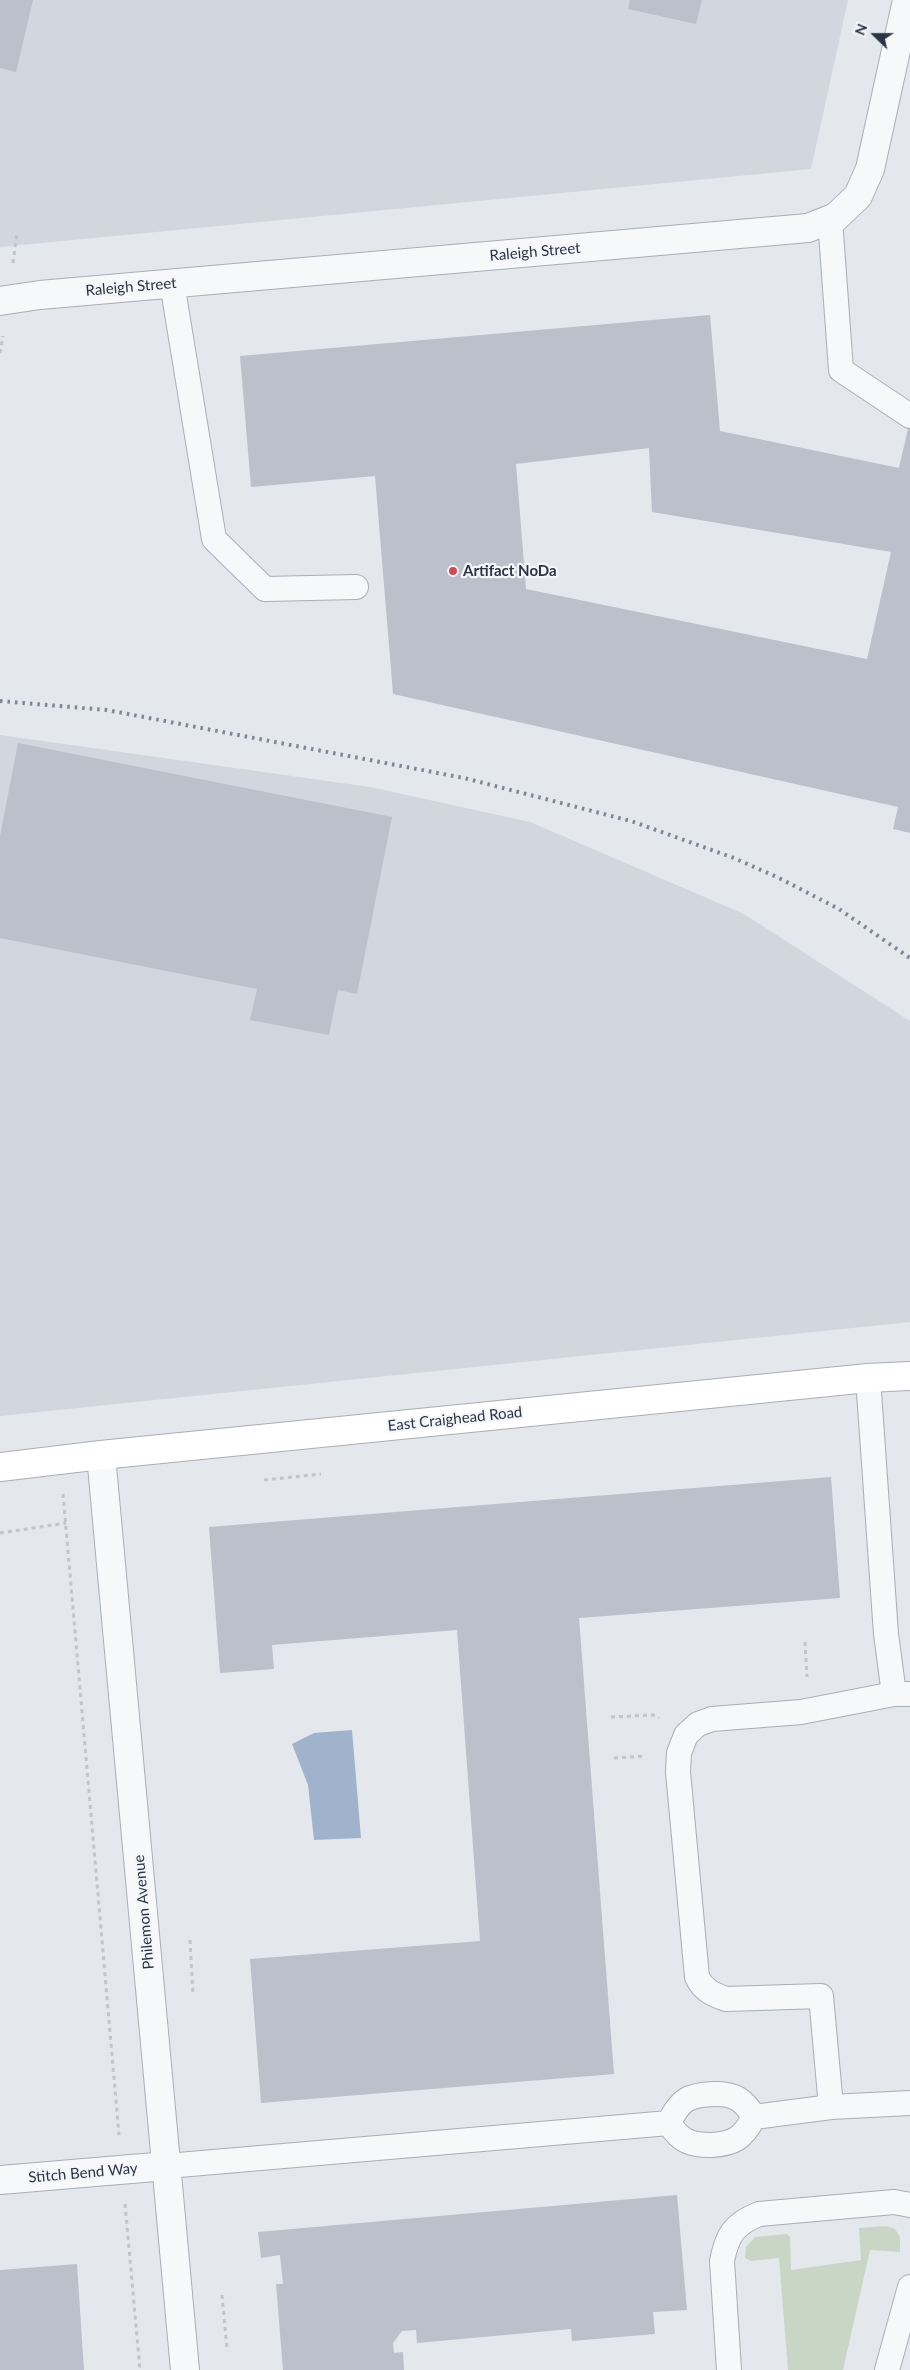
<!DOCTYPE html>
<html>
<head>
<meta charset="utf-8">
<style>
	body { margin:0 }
	#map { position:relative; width:910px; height:2370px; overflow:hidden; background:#e4e7ec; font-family:Lato,sans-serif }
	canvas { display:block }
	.north { position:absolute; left:850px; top:10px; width:50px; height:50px; -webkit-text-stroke:4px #f4f6f9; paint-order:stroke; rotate:292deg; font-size:14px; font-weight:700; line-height:20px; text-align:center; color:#2b3445 }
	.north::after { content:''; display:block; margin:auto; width:18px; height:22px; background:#2b3445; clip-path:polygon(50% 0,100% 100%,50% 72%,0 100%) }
</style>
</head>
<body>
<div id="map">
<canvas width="910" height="2370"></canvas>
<div class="north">N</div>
</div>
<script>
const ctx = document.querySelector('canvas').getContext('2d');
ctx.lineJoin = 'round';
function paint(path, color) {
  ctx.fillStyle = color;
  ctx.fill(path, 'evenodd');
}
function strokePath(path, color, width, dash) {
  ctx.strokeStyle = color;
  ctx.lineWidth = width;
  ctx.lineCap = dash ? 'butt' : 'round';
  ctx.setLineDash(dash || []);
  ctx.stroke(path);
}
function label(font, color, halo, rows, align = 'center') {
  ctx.font = font + ' Lato,sans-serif';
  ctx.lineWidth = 4.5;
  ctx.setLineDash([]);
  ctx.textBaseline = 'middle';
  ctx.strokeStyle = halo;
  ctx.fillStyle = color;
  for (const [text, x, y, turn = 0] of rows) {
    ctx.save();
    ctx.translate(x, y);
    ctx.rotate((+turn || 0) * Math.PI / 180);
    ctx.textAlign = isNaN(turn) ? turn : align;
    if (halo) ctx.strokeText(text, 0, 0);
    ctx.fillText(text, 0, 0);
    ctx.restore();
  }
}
paint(new Path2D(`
	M0 0H848L811 169 0 247Z
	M0 735 370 787 530 822 744 914 910 1021V1322L0 1416Z`), '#d2d6de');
paint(new Path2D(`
	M886 2226 895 2229 900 2237V2252L870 2250 843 2370H788L779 2258 751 2261 745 2258 746 2247 755 2237 787 2234 790 2237 791 2270 861 2260 859 2228Z`), '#c9d6c5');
paint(new Path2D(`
	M352 1730 361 1838 314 1840 308 1785 292 1744 314 1733Z`), '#9fb4cc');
paint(new Path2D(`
	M0 0H33L16 72 0 68Z
	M630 0H702L696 24 628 9Z
	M710 315 720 431 899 468 910 420V833L893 829 898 807 393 694 375 476 251 487 240 356ZM649 448 652 512 891 552 867 659 526 589 516 464Z
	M18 743 392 817 357 994 338 990 329 1035 250 1020 257 989 0 938V836Z
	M831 1477 840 1598 579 1618 614 2074 261 2103 250 1959 480 1941 457 1630 272 1645 274 1669 220 1673 209 1527Z
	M677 2195 687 2310 653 2312 655 2334 572 2341 571 2329 417 2343 416 2330 402 2331 393 2343 394 2353 403 2352 404 2370H283L276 2284H283L280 2255 261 2258 258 2232Z
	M77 2264 84 2370H0V2270Z`), '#bbc0ca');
const lane = new Path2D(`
	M830 219 841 370 910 416
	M172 283 214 539 265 589 356 587
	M868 1378 886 1634 894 1694
	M831 2107 821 1996 726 1999C712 1994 703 1990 697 1977L678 1772 679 1753 686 1735 698 1724 712 1719 801 1712 894 1694H910
	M754 2117 831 2107 910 2103
	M669 2123C680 2099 689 2095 714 2094 734 2093 744 2100 754 2117
	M669 2123C680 2141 690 2145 711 2145 734 2144 743 2138 754 2117
	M167 2166 669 2123
	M729 2370 722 2261C727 2235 734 2224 759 2214L894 2202 910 2205
	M887 2370 910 2287`);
const street = new Path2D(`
	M0 301 40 295 808 228 836 217 858 196 870 169 907 0
	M101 1455 185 2370
	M0 2180 167 2166`);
const secondary = new Path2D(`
	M0 1467 101 1455 868 1378 910 1376`);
strokePath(lane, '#a9aeb7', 26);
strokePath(street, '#a9aeb7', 30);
strokePath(secondary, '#a9aeb7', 30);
strokePath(new Path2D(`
	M13 263 17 233
	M0 353 3 336
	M264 1480 321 1474
	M63 1494 119 2135
	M0 1533 66 1523
	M805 1642 807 1677
	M611 1717 653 1715 659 1718
	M614 1758 646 1756
	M190 1940 193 1995
	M125 2204 140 2370
	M222 2295 227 2349`), '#c2c5cb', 3, [4, 4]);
strokePath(lane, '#f7f8fa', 24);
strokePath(street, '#f7f8fa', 28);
strokePath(secondary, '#fff', 28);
strokePath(new Path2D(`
	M0 701 107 710 464 778 631 821 734 858 779 878 839 909 910 958`), '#7d8696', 4, [2.5, 5]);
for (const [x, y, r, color] of [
	[453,571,5,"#d1495b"]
]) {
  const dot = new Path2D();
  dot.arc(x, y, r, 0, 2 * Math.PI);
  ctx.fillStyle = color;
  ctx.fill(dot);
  strokePath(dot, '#f4f6f9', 2);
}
label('15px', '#2b3445', '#f4f6f9', [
	["Raleigh Street",535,252,-5],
	["Raleigh Street",131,287,-5],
	["East Craighead Road",455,1419,-6],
	["Philemon Avenue",144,1912,-95],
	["Stitch Bend Way",83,2173,-5]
]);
label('bold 15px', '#2b3445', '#f4f6f9', [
	["Artifact NoDa",463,571]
], 'left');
</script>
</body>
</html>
